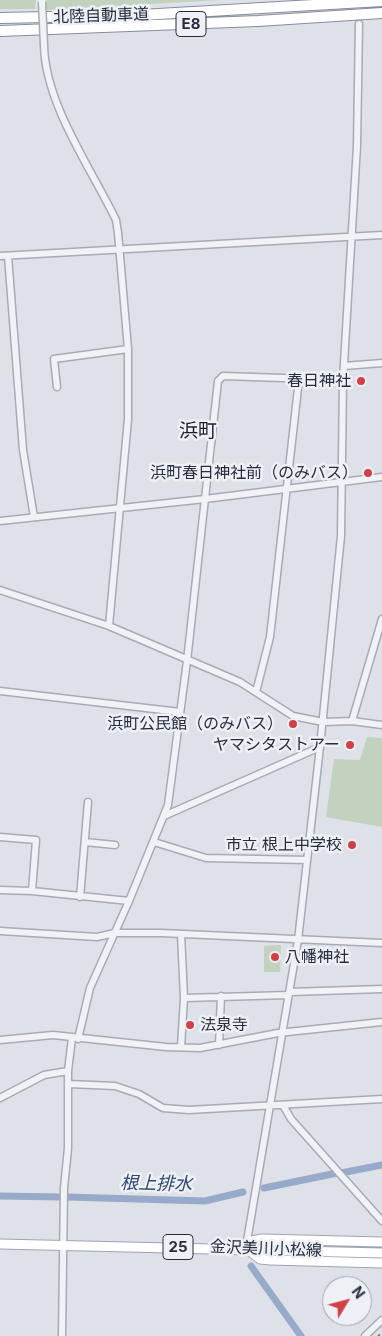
<!DOCTYPE html>
<html>
<head>
<meta charset="utf-8">
<style>
	body { margin:0 }
	#map { position:relative; width:382px; height:1336px; overflow:hidden; background:#dee1e8; font-family:Inter,sans-serif }
	canvas { display:block }
	.north { position:absolute; left:322px; top:1276px; width:50px; height:50px; box-sizing:border-box; background:#edf0f5; border:1px solid #9ea2ac; border-radius:50%; rotate:53deg; font-size:14px; font-weight:700; line-height:20px; text-align:center; color:#272d3f }
	.north::after { content:''; display:block; margin:auto; width:18px; height:22px; background:#d04046; clip-path:polygon(50% 0,100% 100%,50% 72%,0 100%) }
</style>
</head>
<body>
<div id="map">
<canvas width="382" height="1336"></canvas>
<div class="north">N</div>
</div>
<script>
const ctx = document.querySelector('canvas').getContext('2d');
ctx.lineJoin = 'round';
function paint(path, color) {
  ctx.fillStyle = color;
  ctx.fill(path, 'evenodd');
}
function strokePath(path, color, width, dash) {
  ctx.strokeStyle = color;
  ctx.lineWidth = width;
  ctx.lineCap = dash ? 'butt' : 'round';
  ctx.setLineDash(dash || []);
  ctx.stroke(path);
}
function label(font, color, halo, rows, align = 'center') {
  ctx.font = font + ' Inter,"Noto Sans JP",sans-serif';
  ctx.lineWidth = 5;
  ctx.setLineDash([]);
  ctx.textBaseline = 'middle';
  ctx.strokeStyle = halo;
  ctx.fillStyle = color;
  for (const [text, x, y, turn = 0] of rows) {
    ctx.save();
    ctx.translate(x, y);
    ctx.rotate((+turn || 0) * Math.PI / 180);
    ctx.textAlign = isNaN(turn) ? turn : align;
    if (halo) ctx.strokeText(text, 0, 0);
    ctx.fillText(text, 0, 0);
    ctx.restore();
  }
}
paint(new Path2D(`
	M0 0H36L35 9H0Z
	M46 0H220L46 10Z
	M367 737 382 738V827L326 817 334 759 360 760Z
	M281 945 280 972H264V946Z`), '#c2d2bf');
strokePath(new Path2D(`
	M341 1173 382 1165
	M264 1188 337 1173
	M0 1196 59 1197
	M67 1197 205 1201 243 1192
	M251 1266 301 1336`), '#98aac9', 7);
const minor = new Path2D(`
	M44 45C45 104 91 168 116 220L118 233 128 349V419L109 626
	M0 256 382 235
	M8 256 23 450 34 517
	M344 366 382 363
	M57 387 54 359 128 349
	M0 521 205 499 382 477
	M0 590 109 626 240 682 293 716 323 722 352 721 382 725
	M0 691 180 712
	M256 692 270 637 299 379
	M352 721 382 619
	M164 816 320 747
	M0 837 36 840 32 891
	M85 842 115 845
	M154 842 206 858 307 860
	M0 890 32 891 129 901
	M80 897 88 802
	M0 931 97 937 115 933H161L382 943
	M290 992 382 989
	M184 998 289 995
	M78 1039 90 988 129 901 168 805 187 661 218 381 223 376 343 380
	M0 1040 53 1035 166 1047 200 1048 278 1033 382 1022
	M219 1045 221 996
	M181 1047 184 998 181 934
	M69 1084 115 1086 139 1094 163 1108 189 1110 382 1099
	M0 1098 44 1075 68 1071
	M283 1105 291 1119 382 1221
	M246 1247 298 940 320 747 341 536 343 380 357 146 359 24
	M62 1336 64 1188 68 1148V1071L72 1038
	M365 1336 382 1320`);
const major = new Path2D(`
	M382 1242 262 1239 252 1241 246 1248 260 1259 270 1260 382 1263
	M0 1244 382 1253`);
const highway = new Path2D(`
	M0 18 141 15 382 1
	M0 31 258 21 382 13`);
strokePath(minor, '#a7abb5', 9);
strokePath(major, '#9da4b4', 11);
strokePath(highway, '#858c9f', 12);
strokePath(minor, '#f1f2f6', 6);
strokePath(major, '#fff', 9);
strokePath(highway, '#fff', 10);
strokePath(new Path2D(`
	M378 1336 382 1333`), '#777e92', 2, [2.5, 5]);
const minorBridge = new Path2D(`
	M42 2 44 45`);
strokePath(minorBridge, '#a7abb5', 9, []);
strokePath(minorBridge, '#f1f2f6', 6);
for (const [x, y, r, color] of [
	[361,381,5,"#d04046"],
	[368,473,5,"#d04046"],
	[293,724,5,"#d04046"],
	[350,745,5,"#d04046"],
	[352,845,5,"#d04046"],
	[275,957,5,"#d04046"],
	[190,1025,5,"#d04046"]
]) {
  const dot = new Path2D();
  dot.arc(x, y, r, 0, 2 * Math.PI);
  ctx.fillStyle = color;
  ctx.fill(dot);
  strokePath(dot, '#edf0f5', 2);
}
for (const [x, y, w] of [
	[191,24,30],
	[178,1247,30]
]) {
  const box = new Path2D();
  box.roundRect(x - w / 2, y - 12.5, w, 25, 4);
  ctx.fillStyle = '#edf0f5';
  ctx.fill(box);
  strokePath(box, '#272d3f', 1);
}
label('bold 15px', '#272d3f', null, [
	["E8",191,24],
	["25",178,1247]
]);
label('16px', '#272d3f', '#edf0f5', [
	["北陸自動車道",101,16,-2],
	["金沢美川小松線",266,1249,2]
]);
label('16px', '#272d3f', '#edf0f5', [
	["春日神社",351,381],
	["浜町春日神社前（のみバス）",358,473],
	["浜町公民館（のみバス）",283,724],
	["ヤマシタストアー",340,745],
	["市立 根上中学校",342,845],
	["八幡神社",285,957,"left"],
	["法泉寺",200,1025,"left"]
], 'right');
label('italic 18px', '#304773', '#edf0f5', [
	["根上排水",156,1184,1]
]);
label('19px', '#191e2f', '#edf0f5', [
	["浜町",198,431]
]);
</script>
</body>
</html>
